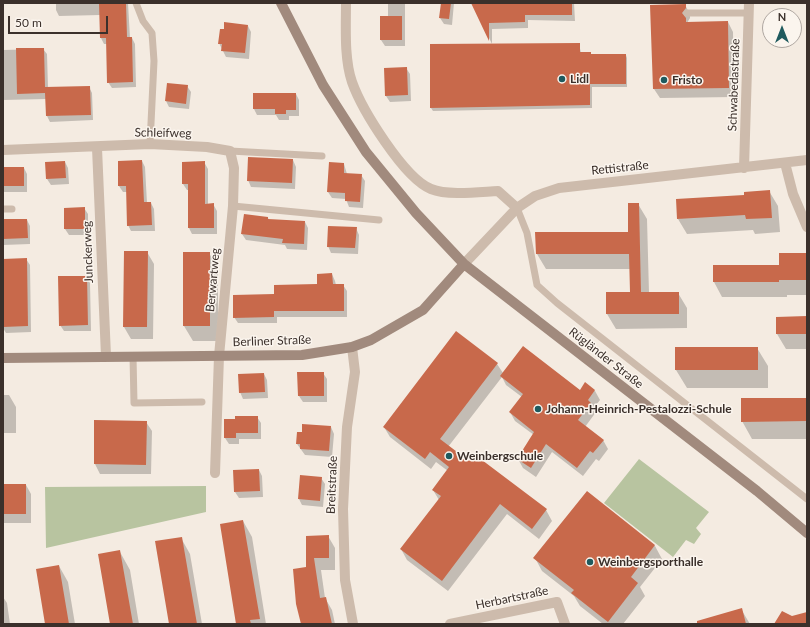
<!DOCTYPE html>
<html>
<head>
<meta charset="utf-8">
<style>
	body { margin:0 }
	#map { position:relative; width:810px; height:627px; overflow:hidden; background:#f4ebe1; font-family:Lato,sans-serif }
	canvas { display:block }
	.frame { position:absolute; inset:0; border:4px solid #3b302b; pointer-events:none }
	.north { position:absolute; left:762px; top:8px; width:40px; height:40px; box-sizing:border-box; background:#fbf5ee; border:1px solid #aea6a0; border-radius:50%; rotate:0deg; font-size:11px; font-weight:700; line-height:16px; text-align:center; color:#3b302b }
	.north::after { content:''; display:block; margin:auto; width:14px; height:18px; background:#1f5a5e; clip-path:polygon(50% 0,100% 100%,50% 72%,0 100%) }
	.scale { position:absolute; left:8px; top:16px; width:100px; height:18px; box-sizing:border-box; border:2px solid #3b302b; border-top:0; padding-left:5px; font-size:12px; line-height:14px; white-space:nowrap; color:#3b302b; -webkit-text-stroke:3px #fbf5ee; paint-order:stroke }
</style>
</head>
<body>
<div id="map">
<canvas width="810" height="627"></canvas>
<div class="frame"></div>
<div class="north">N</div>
<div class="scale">50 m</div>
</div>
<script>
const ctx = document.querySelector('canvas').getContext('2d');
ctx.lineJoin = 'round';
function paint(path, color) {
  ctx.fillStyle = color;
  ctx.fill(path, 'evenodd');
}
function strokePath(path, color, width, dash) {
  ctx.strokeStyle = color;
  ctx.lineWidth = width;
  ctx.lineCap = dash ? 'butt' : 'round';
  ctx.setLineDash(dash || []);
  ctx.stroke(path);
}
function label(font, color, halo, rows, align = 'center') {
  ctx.font = font + ' Lato,sans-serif';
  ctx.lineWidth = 3;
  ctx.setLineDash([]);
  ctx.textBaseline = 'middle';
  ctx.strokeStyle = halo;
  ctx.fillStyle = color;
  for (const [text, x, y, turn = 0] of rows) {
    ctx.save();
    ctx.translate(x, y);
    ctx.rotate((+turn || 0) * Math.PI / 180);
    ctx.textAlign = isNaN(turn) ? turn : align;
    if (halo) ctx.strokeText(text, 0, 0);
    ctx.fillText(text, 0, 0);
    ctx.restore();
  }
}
paint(new Path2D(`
	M639 459 709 512 696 528 701 534 694 544 686 540 673 557 604 503Z
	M206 486V512L46 548 45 487Z`), '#b8c4a0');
paint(new Path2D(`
	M3 3H47L3 4Z
	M56 3H128L130 38H132L135 44 136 87 112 88 108 82 107 44H104L101 38 100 15 59 16 56 10Z
	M388 3H416H405V46H385L381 40V17H388Z
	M442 3H454L452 25 444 24 440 18Z
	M472 3H574L575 21 528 20V28L492 29V44Z
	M685 5 690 14V18L687 23 728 22 733 32 734 97 660 98 654 89 651 6Z
	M248 26 251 32 249 59 226 57 219 43Z
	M579 44 581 53 591 55H626L627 58V87H592V108L433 111 431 108Z
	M43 49 47 54 48 88 89 87 92 93 93 120 50 122 47 116 46 99 3 100V50Z
	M406 68 410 74 411 101 390 102 386 96 385 69Z
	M187 86 191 92 189 109 169 107 166 101Z
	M296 94 299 100V116H289V120H279L276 115H257L254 109Z
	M293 160 296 167 295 189 251 187 248 180Z
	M142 161 145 167 147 203H151L154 209 155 231H131L128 225 127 192H123L119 186V162Z
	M65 162 68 168 69 184 51 185 47 179Z
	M204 162 208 169V205L213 204 217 211V234H192L189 228V190H187L183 184Z
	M344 164 347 174 361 175 365 181 363 208 349 207 346 199 332 198 328 192Z
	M3 168H24L27 174V192H3Z
	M769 191 778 206 780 232 755 234 753 230 687 234 678 219 745 196Z
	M638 204 647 219 649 293H678L687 308V328L616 329 607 314 631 293 630 269H546L537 254 629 233Z
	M84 208 88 214V235H69L65 229Z
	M268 218 269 220 305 222 308 228 307 250 287 249 285 245 246 240 242 234Z
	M3 220H27L30 226V244L3 245Z
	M356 228 359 235 358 254 331 253 328 246Z
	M147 252 154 264 153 339H131L124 327Z
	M209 253 218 268V341H193L184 326Z
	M805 254 807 257V295H787V297H722L714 282V266H780Z
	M26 259 30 265 31 332 6 333 3 328V260Z
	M332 274 335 281 336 285H343L347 291V317H277V323H238L234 317 275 295 318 285Z
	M86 277 90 283 91 331H64L60 325Z
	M777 318 807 319V349H786L777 334Z
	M676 348H757L768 366V388H687L676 370Z
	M497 364 503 373 580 391 585 384 595 391 600 400 593 409 596 412 585 427 603 440 608 449 599 461 596 459 583 476 552 452 536 477 523 468 518 459 534 435 515 421 510 412 522 397 506 385 502 377 448 447 469 462 474 455 546 510 552 521 539 539 507 514 448 591 407 560 401 549 439 500 433 490 448 471 436 462 431 469 390 437 384 427Z
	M323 373 327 379V402H303L299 396Z
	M264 374 267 380 268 398 243 399 240 392Z
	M3 395H9L16 407V433H3Z
	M807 399V439H752L742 421Z
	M257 417 261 423V439H239V444H229L225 438V420Z
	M95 421 146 422 152 431 151 474H100L95 464Z
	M331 427 334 434 332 457 305 455 297 444 303 433Z
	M259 470 262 476 263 497 239 498 235 492Z
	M321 478 325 484 323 507 302 505 299 499Z
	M3 485H26L31 494V523H3Z
	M587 493 655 546 662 559 640 587 645 596 623 624H603L580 606 574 596 542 571 535 558Z
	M243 521 252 537 266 624H233L237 623Z
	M328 536 335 548V570H321L325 598 332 610 335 624H302L307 568Z
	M181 538 190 554 202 624H170Z
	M120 552 130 570 139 624H111Z
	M59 566 68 582 75 624H46Z
	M3 597 7 603 10 624H3Z
	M741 609 750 624H698Z`), '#0003');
paint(new Path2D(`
	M99 3H126L127 37H132L133 82 107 83 106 38H100Z
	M441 3H451L449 19 439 18Z
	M471 3H572V15H525V22L489 23V41Z
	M686 4V8L682 13 686 18V22L728 21 729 88 653 89 650 5Z
	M380 16H402V40H380Z
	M224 22 248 25 245 53 221 51 222 44H218L220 29H224Z
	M580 43V52H591V54H626V84H590V105L430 108V44Z
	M16 48H44L45 87 90 86 91 115 46 116 45 93 17 94Z
	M407 67 408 95 385 96 384 68Z
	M167 83 188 85 186 104 165 101Z
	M253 93H296V110H286V114H275V109H253Z
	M248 157 293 159 292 183 247 181Z
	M142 160 144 202H151L152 225 127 226 126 186H118V161Z
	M65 161 66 178 46 179 45 162Z
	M205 161V204L214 203V228H188V184H182V162Z
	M329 162 344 163V173L362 174 360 202 345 201V193L327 192Z
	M3 167H24V186H3Z
	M770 190 772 218 746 219 745 215 677 219 676 199 744 195V192Z
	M628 203H639L641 292H679V314H606V292H630L629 254H536L535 232H628Z
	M85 207V229H64V208Z
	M244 214 268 217V219L305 221 304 244 282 243 283 239 241 234Z
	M3 219H27L28 238 3 239Z
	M328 226 357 227 355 248 327 247Z
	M124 251H148L147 327H123Z
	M183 252H210V326H183Z
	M779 253H806V280H779V282H713V265H779Z
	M27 258 28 326 3 327V259Z
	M332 273 333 284H344V311H274V317L233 318V295L274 294V285L317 284V274Z
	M58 276H87L88 325 59 326Z
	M807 316V334H776V317Z
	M456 331 498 363 440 439 469 461 474 454 547 509 532 529 500 504 442 581 400 549 441 496 432 490 449 467 430 452 425 459 383 427Z
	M523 346 580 390 585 382 595 390 588 400 591 403 578 420 604 440 593 453 590 451 577 468 546 444 531 468 517 459 534 432 509 412 523 394 500 376Z
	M675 347H758V370H675Z
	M297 372H324V396H298Z
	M264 373 265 392 239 393 238 374Z
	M741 398H807V421L741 422Z
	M235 416H258V433H236V438H224V419H235Z
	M94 420 147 421 146 465 94 464Z
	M302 424 331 426 329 451 300 449V444H296L297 432H302Z
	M259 469 260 491 234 492 233 470Z
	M300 475 322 477 320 501 298 499Z
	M3 484H26V514H3Z
	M587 491 655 545 631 577 638 583 608 622 571 593 574 590 533 558Z
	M243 520 260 619 250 620 251 624H236L220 524Z
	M329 535V558H314L320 598 326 597 332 624H301L296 604 293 569 306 567V536Z
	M182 537 197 624H169L155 541Z
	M120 550 133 624H110L98 554Z
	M59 565 69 624H45L36 569Z
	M742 608 746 624H697V621Z
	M782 611 792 616 807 612V624H774Z`), '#c8694b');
strokePath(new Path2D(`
	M136 3 143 21 152 33 154 61 150 144
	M687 13H749
	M230 151 322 156
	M233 206 379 220
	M517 208 527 233 537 285 557 303 807 499
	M3 209H12
	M133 356 134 403 202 402`), '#cdbbac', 7);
strokePath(new Path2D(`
	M346 3C346 27 344 59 352 82 362 110 404 178 431 189 448 196 479 192 498 191L517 208
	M97 148 106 356
	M3 150 150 144 207 147 230 151 234 168 233 206 219 356 215 473
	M785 163 793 194 807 227
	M744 168 749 3
	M464 264 517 208 535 196 559 188 807 160
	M352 347 355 372 347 427 343 509 345 580 353 624
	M450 624 557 602 565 624`), '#cdbbac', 10);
strokePath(new Path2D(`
	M281 3 323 85 366 152 416 213 464 264 757 491 807 533
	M3 358 302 355 352 347 371 340 423 310 464 264`), '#a18a7d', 10);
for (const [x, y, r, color] of [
	[562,79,4,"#1f5a5e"],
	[664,80,4,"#1f5a5e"],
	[538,409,4,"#1f5a5e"],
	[449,456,4,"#1f5a5e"],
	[590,562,4,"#1f5a5e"]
]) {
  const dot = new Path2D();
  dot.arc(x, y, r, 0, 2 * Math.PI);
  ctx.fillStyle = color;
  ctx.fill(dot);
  strokePath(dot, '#fbf5ee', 1.5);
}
label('bold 12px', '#3b302b', '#fbf5ee', [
	["Lidl",570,79],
	["Fristo",672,80],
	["Johann-Heinrich-Pestalozzi-Schule",546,409],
	["Weinbergschule",457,456],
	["Weinbergsporthalle",598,562]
], 'left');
label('12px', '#3b302b', '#fbf5ee', [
	["Schwabedastraße",734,85,-88],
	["Schleifweg",163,133,1],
	["Rettistraße",620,168,-6],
	["Junckerweg",88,252,-92],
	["Berwartweg",213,280,-85],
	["Berliner Straße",272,341,-2],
	["Rügländer Straße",606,358,38],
	["Breitstraße",332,485,-88],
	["Herbartstraße",512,598,-12]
]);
</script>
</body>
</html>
